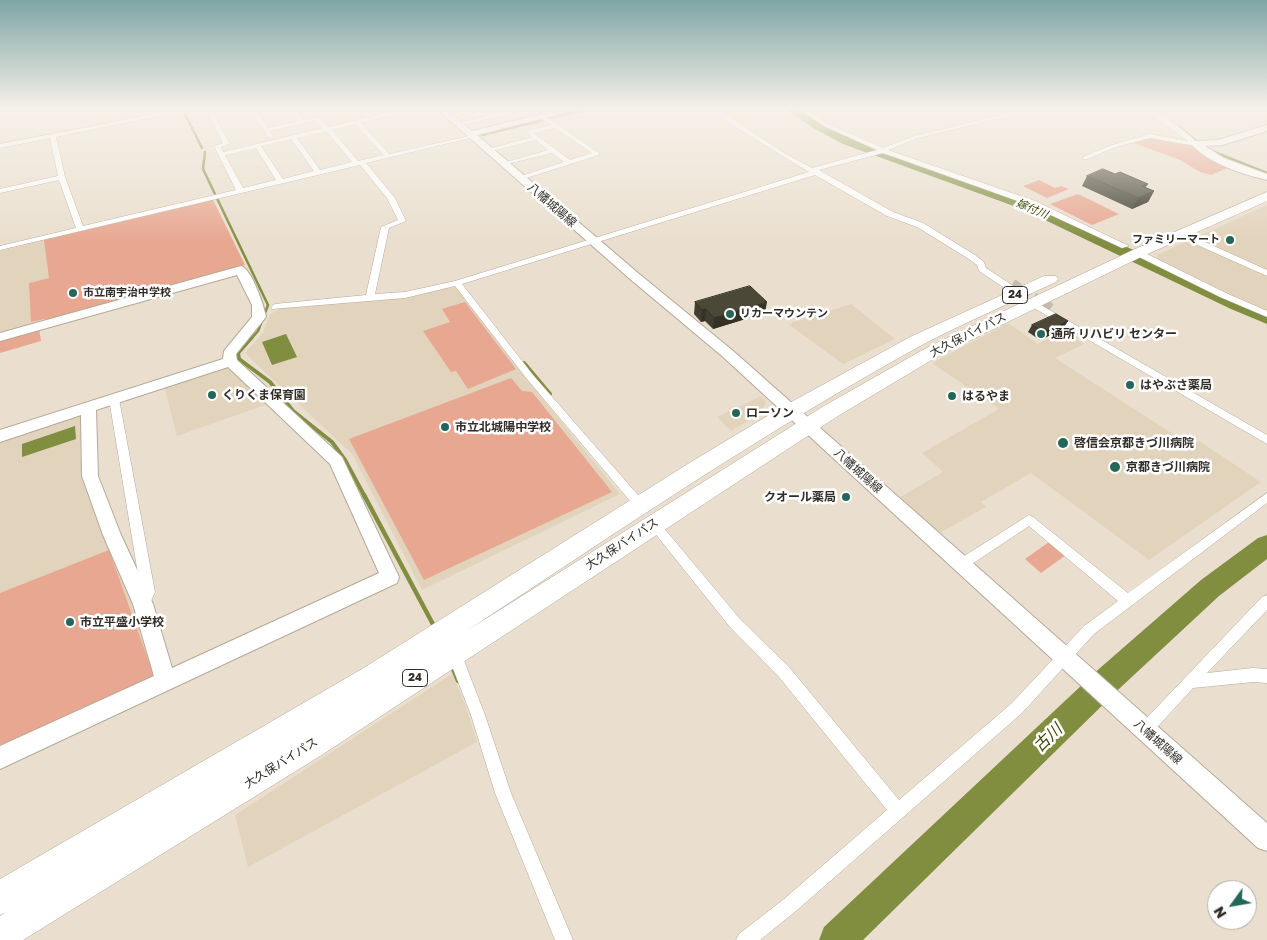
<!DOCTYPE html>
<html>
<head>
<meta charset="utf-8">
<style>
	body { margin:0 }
	#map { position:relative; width:1267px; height:940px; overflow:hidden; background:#eadfcf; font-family:"Golos Text",sans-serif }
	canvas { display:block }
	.north { position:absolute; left:1207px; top:880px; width:50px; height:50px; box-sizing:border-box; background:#fff; border:1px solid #acaba8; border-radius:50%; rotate:238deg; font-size:14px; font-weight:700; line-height:20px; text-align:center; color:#302c26 }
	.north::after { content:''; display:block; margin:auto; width:18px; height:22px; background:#236758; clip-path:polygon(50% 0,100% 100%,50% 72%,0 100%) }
</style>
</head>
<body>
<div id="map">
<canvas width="1267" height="940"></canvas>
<div class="north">N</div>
</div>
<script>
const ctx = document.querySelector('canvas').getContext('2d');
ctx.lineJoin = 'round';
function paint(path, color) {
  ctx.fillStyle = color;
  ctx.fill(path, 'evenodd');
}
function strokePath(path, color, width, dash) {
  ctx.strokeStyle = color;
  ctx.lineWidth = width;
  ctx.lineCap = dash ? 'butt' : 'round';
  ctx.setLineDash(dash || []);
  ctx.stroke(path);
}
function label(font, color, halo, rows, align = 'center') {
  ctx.font = font + ' "Golos Text","Noto Sans JP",sans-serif';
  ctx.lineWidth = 5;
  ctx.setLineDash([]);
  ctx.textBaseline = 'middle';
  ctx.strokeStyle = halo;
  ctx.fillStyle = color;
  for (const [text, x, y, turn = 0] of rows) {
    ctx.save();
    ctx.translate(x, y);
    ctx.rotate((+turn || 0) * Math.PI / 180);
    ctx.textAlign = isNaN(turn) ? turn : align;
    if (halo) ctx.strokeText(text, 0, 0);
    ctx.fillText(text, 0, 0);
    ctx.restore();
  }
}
paint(new Path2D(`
	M213 200 245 265 0 334V251Z
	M1267 205V311L1159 261 1157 255Z
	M453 287H457L521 372 620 494 422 590 352 454 250 358 246 354 247 350 263 333 270 314 284 307Z
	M851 304 895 339 843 364 788 324Z
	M1008 323 1038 344 1062 331 1084 344 1055 358 1190 445 1199 441 1261 482 1149 560 1031 473 981 502 986 507 938 534 897 499 943 472 922 453 999 409 932 363Z
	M227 367 268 404 177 436 164 386Z
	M761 396 766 402 761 413 731 431 717 417Z
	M82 414 80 453 87 491 103 533 120 564 159 681 0 754V441Z
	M452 674 465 704 477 742 248 867 235 815Z`), '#e2d3bc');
paint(new Path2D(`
	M1153 137 1193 146 1209 157 1230 167 1211 175 1200 172 1180 160 1131 142Z
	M1039 180 1055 188 1061 186 1069 189 1047 198 1023 186Z
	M1078 194 1119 214 1092 225 1050 204Z
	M213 200 245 265 49 320 44 319 31 322 29 283 49 278 44 240Z
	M465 302 516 369 468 389 456 371 451 372 423 331 450 322 442 309Z
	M39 328 41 341 0 353V339Z
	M511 378 522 391 532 392 612 492 424 580 349 439Z
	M1049 542 1066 555 1041 573 1025 559Z
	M109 550 155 679 0 749V593Z`), '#e8a791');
paint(new Path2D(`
	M286 334 297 357 272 365 262 342Z
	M75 426 76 439 22 457V444Z`), '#818e40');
strokePath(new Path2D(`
	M184 112 202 148
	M550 118 585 110
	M1179 127 1196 141
	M482 135 543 120
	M205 152 203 169 268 305 258 331 251 339
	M1214 152 1267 173`), '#818e40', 2.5);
strokePath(new Path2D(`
	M252 337 238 353 239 359 270 382 293 411 332 442 345 460 365 497
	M524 363 550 394`), '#818e40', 4);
strokePath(new Path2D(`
	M364 495 435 628
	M451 664 458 681`), '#818e40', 4.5);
paint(new Path2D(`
	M787 110H801L824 124 882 150 1032 203 1267 312V324L1231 309 1022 209 843 144 815 129Z
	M1267 535V559L1219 596 1120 688 863 940H819L824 927 1100 668 1201 580 1258 538Z`), '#818e40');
strokePath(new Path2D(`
	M1013 283 1054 309`), '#c5bbad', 8, [8, 4.5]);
const street = new Path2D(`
	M176 110H188L56 137 65 177 83 226 236 190 214 146 223 143 206 110H212L230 144 221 147 223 152 323 128 315 121 270 131 273 136 270 138 268 137 250 110H256L268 128 298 121 289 110H295L304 120 318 118 329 127 399 110H410L361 123 389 154 474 135V137L366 163 395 198 406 221 389 228 375 294 405 292 455 281 809 172 724 120 712 110H719L784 153 812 168 877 150 824 126 800 110H807L828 124 883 148 914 136 1022 110H1033L918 138 888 150 1035 201 1129 246 1122 248 1029 205 883 153 819 170 893 212 923 223 975 255 984 262 986 268 1021 291V295H1015L979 271 977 265 969 259 917 227 887 216 815 175 462 284 533 375 644 502 646 505 644 508H636L527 379 455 286 405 298 272 309 271 307 275 304 366 295 381 227 398 220 387 198 360 165 0 250V246L76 228 59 180 0 193V189L58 176 50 138 0 148V144ZM355 124 384 155 358 161 332 130ZM326 131 352 162 320 170 297 138ZM291 139 314 171 283 179 261 146ZM256 148 276 180 243 188 225 155Z
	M468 110H479L449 118 446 116Z
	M512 110H523L458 126 455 124Z
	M1145 110C1160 110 1188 133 1199 144L1196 146 1150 138 1116 147 1087 159H1083V157L1112 145 1150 134 1188 141Z
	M543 115 599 153V155L520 180 517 178 518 177 564 162 552 153 503 165V163L548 150 536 140 488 152 485 150 532 137 527 133V131L551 125 541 118 540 117ZM555 128 592 153 570 160 534 133Z
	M1177 232H1183L1267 270V276L1177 236Z
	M1135 251H1141L1226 293 1267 311V317L1220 297 1135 255Z
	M1032 300 1267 435V444L1029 305V301Z
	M114 396 119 399 155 592 148 608 143 610 138 608 136 604 141 592 109 399Z
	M1267 493V503L1094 634 1022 713 796 911 760 940H736L739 934 784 899 887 810 779 677 730 627 650 527 648 524 650 521H658L740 619 789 667 899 800 1012 703 1084 626 1118 601 1029 526 966 568 962 569 958 568 956 564 958 560 1029 515 1033 517 1128 593Z
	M1267 595V610L1207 673 1253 668 1267 669V683L1253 682 1193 688 1150 735 1145 737 1140 735 1137 730 1140 725 1262 597Z
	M454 647 459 648 461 653 485 715 511 793 573 940H555L495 793 471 715 447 653 449 648Z`);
const secondary = new Path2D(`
	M438 110H447L472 131 560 110H575L477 135 638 273 732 350 1267 823V851L1258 848 722 356 630 279Z
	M1267 125V131L1222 145 1205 146 1224 158 1267 174V180C1242 174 1209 164 1191 144L1196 141 1218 140Z
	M241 266C252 269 264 306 266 317L236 354 237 360 342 457 399 577 397 583 0 769V746L154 676 133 604 103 535 82 476 81 415 0 442V430L223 359 224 351 252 317V305L237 275 0 341V333ZM228 367 330 464 379 573 172 668 153 604 121 535 98 476 96 410Z`);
const highway = new Path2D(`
	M1267 192V201L1143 256 940 355 838 416 320 756 23 940H0V916L6 912 0 915V879L362 669 691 462 784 406 912 336 1044 276H1056L1058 279 1056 282C1011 303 965 322 922 345 765 431 617 532 468 630L824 406 928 347 1133 250Z`);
strokePath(street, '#b3a999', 1);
strokePath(secondary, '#b3a999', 2);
strokePath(highway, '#b3a999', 1);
paint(street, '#fff');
paint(secondary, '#fff');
paint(highway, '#fff');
paint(new Path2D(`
	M1087 176 1148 184 1145 188 1154 191 1148 202 1132 209 1082 186Z
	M695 302 765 313 713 329 705 321 701 322 694 314Z
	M1032 325 1063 329 1040 340 1028 332Z`), '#403e30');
paint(new Path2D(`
	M1154 191 1148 202 1132 209 1138 198Z
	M767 302 765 313 713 329 714 318Z
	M706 309 705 321 701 322 702 310Z
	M1068 321 1063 329 1040 340 1044 332Z`), '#343227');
const building = new Path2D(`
	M1103 169 1115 174 1120 172 1148 184 1142 186 1154 191 1138 198 1087 176Z
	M750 286 767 302 714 318 706 309 702 310 695 302Z
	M1056 314 1068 321 1044 332 1032 325Z`);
paint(building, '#4b4838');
strokePath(building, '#343227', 1);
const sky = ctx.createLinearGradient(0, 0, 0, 242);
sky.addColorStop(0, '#7fa5a5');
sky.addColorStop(0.45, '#f6f1e9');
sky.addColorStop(1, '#f6f1e900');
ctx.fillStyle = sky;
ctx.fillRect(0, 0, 1267, 242);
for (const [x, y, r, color] of [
	[1230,240,5,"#236758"],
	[73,293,5,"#236758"],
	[730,314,5,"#236758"],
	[1041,334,5,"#236758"],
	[1130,385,5,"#236758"],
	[212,395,5,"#236758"],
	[952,396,5,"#236758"],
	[736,413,5,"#236758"],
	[445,427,5,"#236758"],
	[1063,443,6,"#236758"],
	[1115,467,6,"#236758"],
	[846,497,5,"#236758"],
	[70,622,5,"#236758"]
]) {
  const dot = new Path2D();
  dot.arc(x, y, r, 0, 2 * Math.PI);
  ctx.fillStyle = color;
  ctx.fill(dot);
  strokePath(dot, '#fff', 2);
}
label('italic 11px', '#3d4508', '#fff', [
	["嫁付川",1032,209,23]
]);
label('bold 11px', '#302c26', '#fff', [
	["ファミリーマート",1220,240,"right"],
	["市立南宇治中学校",83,293],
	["リカーマウンテン",740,314]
], 'left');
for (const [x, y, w] of [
	[1015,295,25],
	[415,678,25]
]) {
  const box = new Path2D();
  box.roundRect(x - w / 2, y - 8.5, w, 17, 4);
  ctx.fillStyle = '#fff';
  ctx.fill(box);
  strokePath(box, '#302c26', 1);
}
label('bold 11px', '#302c26', null, [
	["24",1015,295],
	["24",415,678]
]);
label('12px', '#302c26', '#fff', [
	["八幡城陽線",552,205,41],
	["大久保バイパス",968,335,-27],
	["八幡城陽線",858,471,42],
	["大久保バイパス",622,544,-33],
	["八幡城陽線",1158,742,42],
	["大久保バイパス",281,763,-32]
]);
label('bold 12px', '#302c26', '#fff', [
	["通所 リハビリ センター",1051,334],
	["はやぶさ薬局",1140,385],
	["くりくま保育園",222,395],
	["はるやま",962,396],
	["ローソン",746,413],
	["市立北城陽中学校",455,427],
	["啓信会京都きづ川病院",1074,443],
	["京都きづ川病院",1126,467],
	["クオール薬局",836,497,"right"],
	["市立平盛小学校",80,622]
], 'left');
label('italic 16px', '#3d4508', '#fff', [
	["古川",1048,738,-44]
]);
</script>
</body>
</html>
